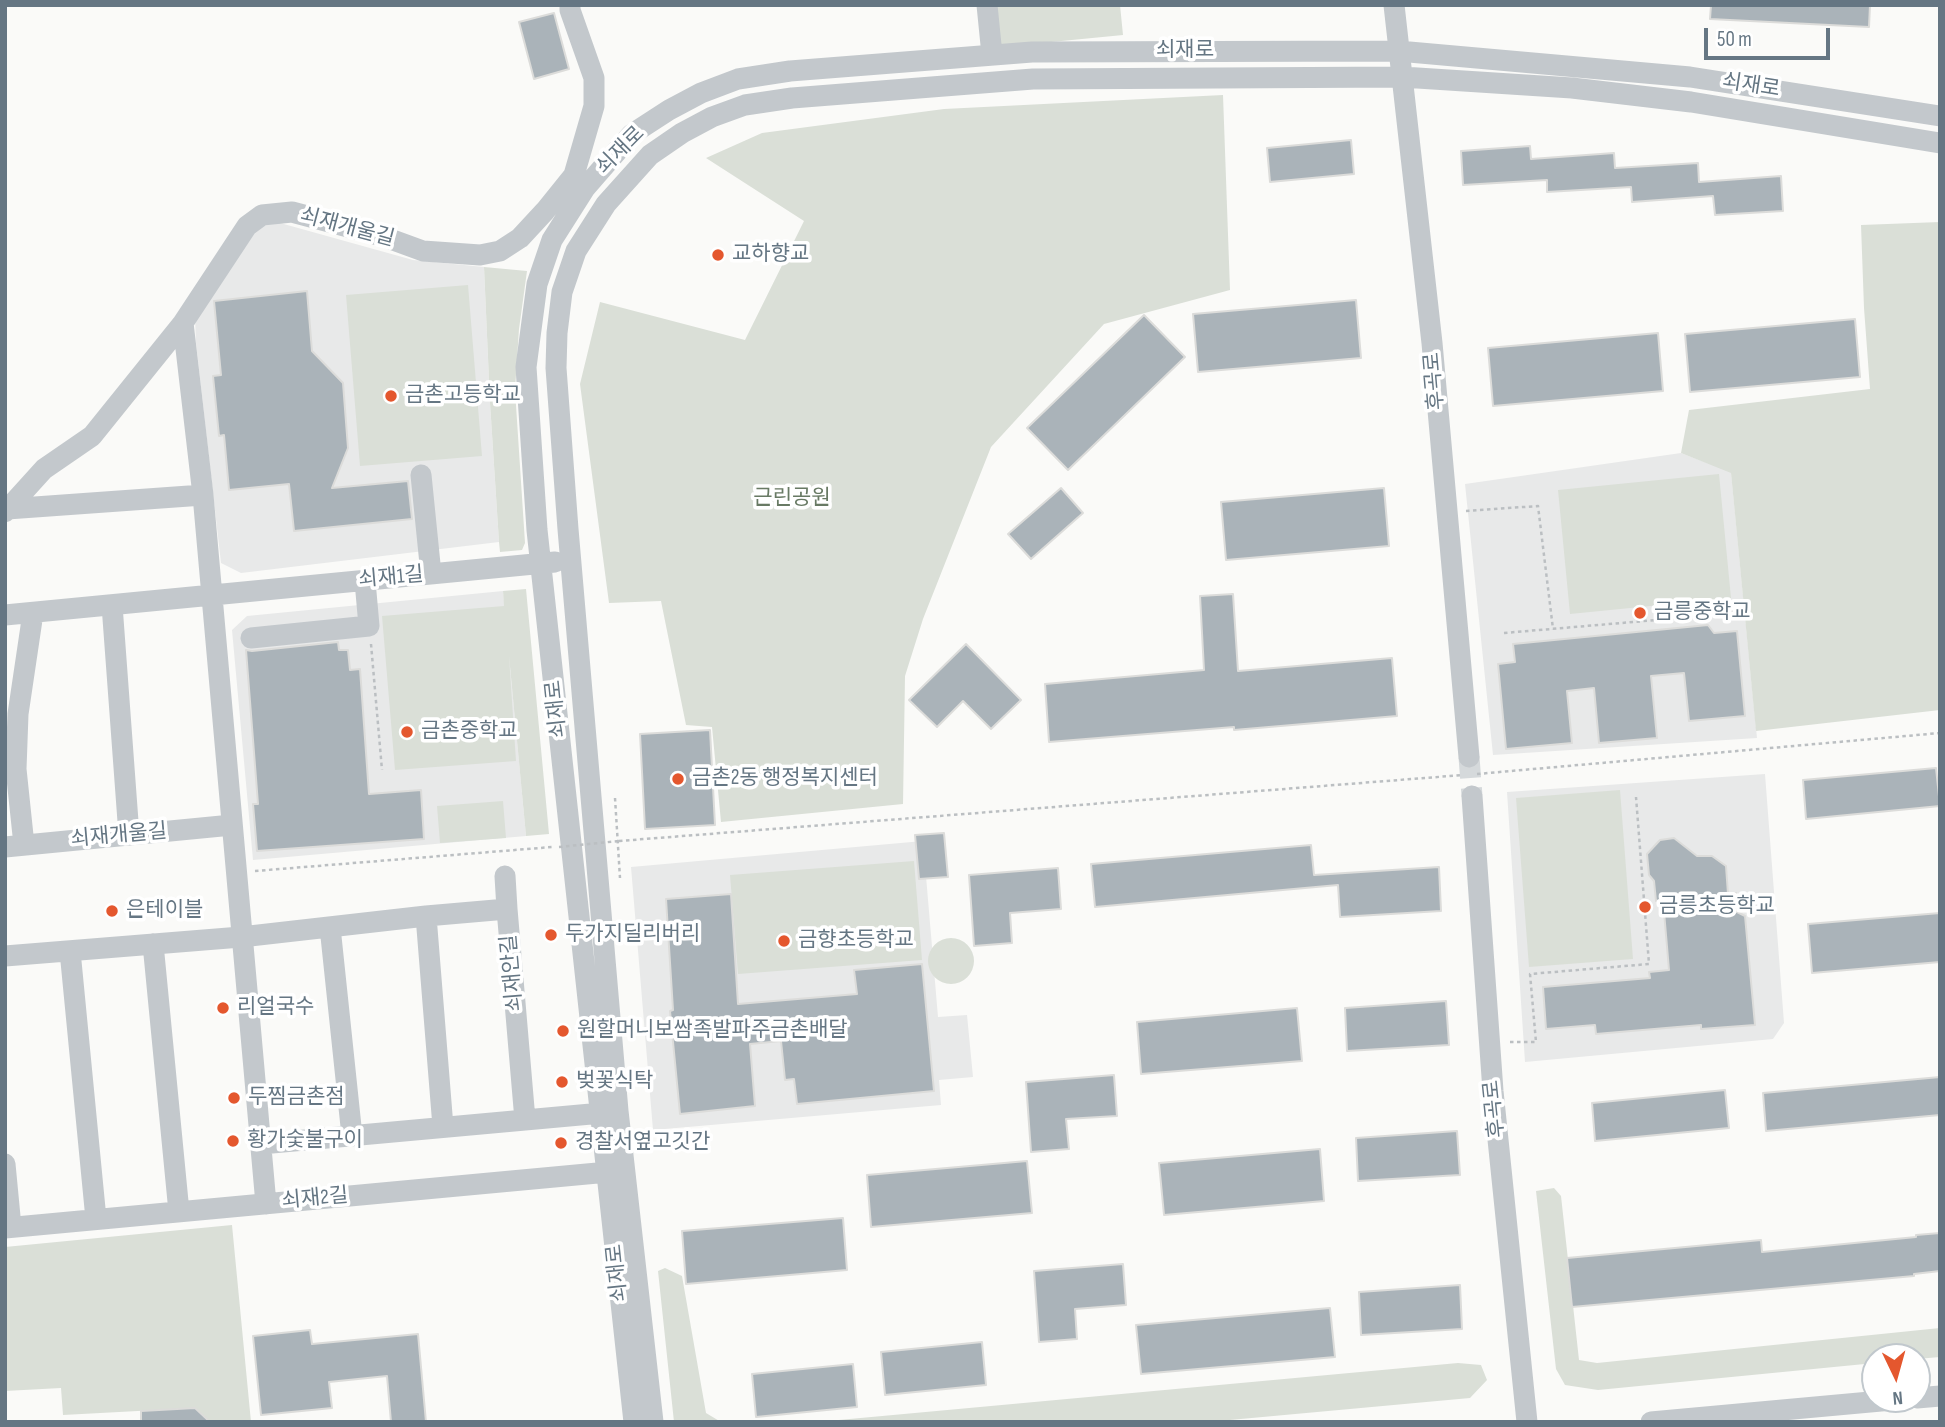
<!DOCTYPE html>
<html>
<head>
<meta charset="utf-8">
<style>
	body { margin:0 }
	#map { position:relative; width:1945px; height:1427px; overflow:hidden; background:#fafaf8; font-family:"Sofia Sans Condensed",sans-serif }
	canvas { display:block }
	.frame { position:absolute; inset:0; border:7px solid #657683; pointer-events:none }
	.north { position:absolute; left:1861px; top:1343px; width:70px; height:70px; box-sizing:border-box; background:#fff; border:2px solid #c1c8cd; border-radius:50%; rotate:175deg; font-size:19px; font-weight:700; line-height:28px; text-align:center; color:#657683 }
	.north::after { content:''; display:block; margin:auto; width:24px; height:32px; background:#e4572e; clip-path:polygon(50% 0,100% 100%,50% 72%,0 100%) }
	.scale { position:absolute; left:1704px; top:28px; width:126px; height:32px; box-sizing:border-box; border:4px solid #657683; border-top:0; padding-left:9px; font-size:21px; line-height:24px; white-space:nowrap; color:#657683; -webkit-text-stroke:5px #fff; paint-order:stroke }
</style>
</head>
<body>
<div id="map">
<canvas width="1945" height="1427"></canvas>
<div class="frame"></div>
<div class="north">N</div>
<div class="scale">50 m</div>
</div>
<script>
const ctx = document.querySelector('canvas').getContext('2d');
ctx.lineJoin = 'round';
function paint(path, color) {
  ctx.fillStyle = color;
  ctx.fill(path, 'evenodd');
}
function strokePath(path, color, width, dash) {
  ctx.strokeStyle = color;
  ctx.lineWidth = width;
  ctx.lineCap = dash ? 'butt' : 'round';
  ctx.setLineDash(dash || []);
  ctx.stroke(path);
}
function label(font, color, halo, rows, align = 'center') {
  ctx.font = font + ' "Sofia Sans Condensed","Noto Sans KR",sans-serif';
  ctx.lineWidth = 7;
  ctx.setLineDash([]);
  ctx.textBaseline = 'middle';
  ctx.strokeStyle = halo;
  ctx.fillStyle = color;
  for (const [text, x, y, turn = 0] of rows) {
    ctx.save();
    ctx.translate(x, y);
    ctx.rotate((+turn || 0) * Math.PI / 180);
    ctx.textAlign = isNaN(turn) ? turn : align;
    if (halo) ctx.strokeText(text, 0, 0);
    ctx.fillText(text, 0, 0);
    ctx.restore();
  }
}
paint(new Path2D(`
	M273 221 413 260 484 267 490 403 499 542 241 573 221 563 196 343 195 317 250 234Z
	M1681 453 1731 472 1757 738 1493 755 1465 484Z
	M503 591 526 836 253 860 232 630 247 616Z
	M1765 774 1784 1023 1773 1039 1525 1062 1507 792Z
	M923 841 938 1017 967 1015 973 1077 939 1080 941 1105 653 1130 631 867Z`), '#e8e9e9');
paint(new Path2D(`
	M996 5H1120L1123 35 1000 47Z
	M1223 95 1230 290 1104 324 991 447 923 619 905 676 903 804 721 822 712 727 686 725 661 601 609 603 580 384 600 302 745 340 804 221 706 158 762 133 944 109Z
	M1940 222V710L1756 731 1731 473 1681 453 1689 410 1870 389 1864 308 1861 225Z
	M484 267 527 271 519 329 515 390 525 543 522 550 500 552 499 542 490 403Z
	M468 285 482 456 360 466 346 295Z
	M1719 474 1731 598 1570 614 1558 490Z
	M526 589 549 834 526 836 509 656 516 761 395 770 382 616 504 606 503 591Z
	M1620 790 1633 959 1529 967 1516 798Z
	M503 801 506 838 440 843 437 806Z
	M914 861 922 960 738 974 730 875Z
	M928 961a23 23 0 1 1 46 0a23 23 0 1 1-46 0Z
	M1554 1188 1561 1196 1579 1360 1597 1363 1940 1328V1357L1917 1359V1357H1875V1363L1598 1390 1565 1385 1556 1369 1536 1191Z
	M232 1225 251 1422H210L194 1408 63 1415 61 1388 5 1391V1247Z
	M665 1268 682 1276 706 1413 721 1422H674L658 1271Z
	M1458 1363 1481 1365 1487 1380 1470 1398 1208 1422H817Z`), '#dadfd7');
const building = new Path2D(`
	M1711 5H1870L1869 27 1710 19Z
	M554 13 569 69 534 79 519 22Z
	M1351 140 1354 174 1270 182 1267 148Z
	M1530 146 1531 159 1614 153 1615 168 1698 163 1699 182 1781 176 1783 211 1715 215 1713 196 1632 202 1631 187 1547 192V180L1463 185 1461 151Z
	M307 291 312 351 343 383 348 448 332 488 408 481 412 519 294 531 289 484 229 490 224 435 219 436 213 376 221 375 214 301Z
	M1356 300 1361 358 1198 372 1193 314Z
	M1144 315 1185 357 1068 470 1027 428Z
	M1855 319 1860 377 1690 392 1685 334Z
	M1658 333 1663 391 1493 406 1488 348Z
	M1061 488 1083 513 1031 559 1008 534Z
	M1384 488 1389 546 1226 560 1221 502Z
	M1233 594 1238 671 1392 658 1397 716 1234 730V727L1049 742 1045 684 1204 670 1200 596Z
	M1708 625 1714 633 1737 631 1745 716 1689 721 1684 673 1651 676 1657 738 1599 743 1594 688 1567 691 1572 743 1506 749 1498 664 1515 662 1513 644Z
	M338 642 339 650H348L350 670 360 669 369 794 421 790 424 839 257 851 253 804H258L246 650 252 651Z
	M966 644 1021 700 991 729 963 701 937 727 909 700Z
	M710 730 715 825 645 829 640 734Z
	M1936 768 1940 806 1806 819 1803 780Z
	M944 833 948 877 919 879 915 835Z
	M1674 838 1697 856H1712L1726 866 1728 894 1736 893 1737 912 1745 916 1755 1025 1701 1029V1025L1596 1034 1595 1025 1546 1029 1543 987 1650 978 1649 972 1669 970 1663 900 1656 901 1654 881 1649 875 1647 854 1660 840Z
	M1311 845 1314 875 1439 867 1441 911 1340 917 1338 885 1095 907 1091 864Z
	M1058 868 1061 909 1010 913 1012 943 974 946 969 875Z
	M731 894 738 1004 857 994 854 970 922 964 934 1091 797 1104 794 1079 785 1080 781 1041 750 1044 755 1106 680 1114 670 1011 673 1010 666 899Z
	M1940 913V962L1812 973 1808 924Z
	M1446 1001 1449 1045 1347 1051 1345 1008Z
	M1297 1008 1302 1061 1141 1074 1137 1022Z
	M1114 1075 1117 1116 1066 1119 1069 1149 1031 1152 1026 1082Z
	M1940 1077V1115L1766 1131 1763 1093Z
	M1725 1090 1729 1128 1595 1141 1592 1103Z
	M1457 1131 1460 1175 1358 1181 1356 1138Z
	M1320 1149 1324 1201 1164 1215 1159 1163Z
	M1027 1161 1032 1213 871 1227 867 1175Z
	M843 1218 847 1270 686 1284 682 1231Z
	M1940 1233V1271L1914 1274V1276L1572 1307 1567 1258 1761 1240 1762 1252 1916 1237V1235Z
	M1123 1264 1126 1305 1075 1309 1077 1339 1039 1342 1034 1271Z
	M1460 1285 1462 1329 1361 1335 1359 1292Z
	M1330 1308 1335 1357 1141 1374 1136 1325Z
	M310 1330 312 1344 418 1334 426 1422H391L387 1376 329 1382 332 1408 261 1415 253 1336Z
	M982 1342 986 1385 885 1395 881 1352Z
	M853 1364 857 1407 756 1417 752 1374Z
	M195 1408 210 1422H141V1411Z`);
paint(building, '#aab3b9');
strokePath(building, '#dcdcda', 2);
strokePath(new Path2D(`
	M1469 757 1472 796`), '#d5d9db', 21, [21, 10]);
strokePath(new Path2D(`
	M1466 511 1538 506 1553 629
	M1504 633 1715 615
	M371 644 382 770
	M1477 774 1940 733
	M615 798 620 878
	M619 841 1463 775
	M255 871 552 847
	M1510 1042H1536L1530 974 1649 964 1636 797`), '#bbbfc2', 2.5, [3.5, 3.5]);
strokePath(new Path2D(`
	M987 5 992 55
	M1394 5 1432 343 1469 757
	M183 323 203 495 266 1204
	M421 475 431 574
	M7 509 203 495
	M5 512 44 469 92 436 183 323 247 226 262 215 292 212 382 236 423 251 480 255 500 251 520 238 545 211 574 175 594 106V78L570 10V5
	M112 605 129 835
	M5 615 555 562
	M251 638 369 626 365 581
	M1472 796 1493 1091 1527 1422
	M24 845 16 769 18 714 33 613
	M5 847 232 825
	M505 876 507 909
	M426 916 443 1127
	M330 927 352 1136
	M153 944 179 1212
	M70 951 96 1219
	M5 956 241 937 426 916 507 909 525 1120
	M261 1144 613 1112
	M5 1164 11 1227
	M5 1228 619 1171
	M1917 1398 1940 1396
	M634 1422 537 530 526 367 537 284 552 240 585 188 632 134 669 110 701 93 738 79 790 71 1032 52 1398 51 1690 77 1940 116
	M653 1422 618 1111 568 529 556 368 557 333 562 292 576 251 606 204 650 155 682 133 712 117 745 105 792 98 1033 79 1402 77 1572 88 1691 102 1940 143
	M1651 1422 1903 1399`), '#c3c8cc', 21);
strokePath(new Path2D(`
	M559 847 619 841`), '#bbbfc2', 2.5, [3.5, 3.5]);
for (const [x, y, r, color] of [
	[718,255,7,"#e4572e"],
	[391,396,7,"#e4572e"],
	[1640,613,7,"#e4572e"],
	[407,732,7,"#e4572e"],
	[678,779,7,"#e4572e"],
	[1645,907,7,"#e4572e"],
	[112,911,7,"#e4572e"],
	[551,935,7,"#e4572e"],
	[784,941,7,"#e4572e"],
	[223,1008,7,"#e4572e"],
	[563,1031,7,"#e4572e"],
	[562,1082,7,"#e4572e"],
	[234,1098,7,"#e4572e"],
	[233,1141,7,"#e4572e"],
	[561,1143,7,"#e4572e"]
]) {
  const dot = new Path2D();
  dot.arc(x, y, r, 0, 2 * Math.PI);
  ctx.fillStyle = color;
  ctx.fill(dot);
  strokePath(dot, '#fff', 2.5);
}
label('21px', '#657683', '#fff', [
	["쇠재로",1185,51],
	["쇠재로",1751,86,9],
	["쇠재로",621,151,-45],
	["쇠재개울길",347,228,15],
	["후곡로",1435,381,-95],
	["쇠재1길",391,578,-5],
	["쇠재로",557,709,-96],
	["쇠재개울길",119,836,-5],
	["쇠재안길",513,973,-95],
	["후곡로",1495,1109,-96],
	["쇠재2길",315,1199,-5],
	["쇠재로",618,1273,-96]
]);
label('21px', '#657683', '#fff', [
	["교하향교",732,255],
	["금촌고등학교",405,396],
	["금릉중학교",1654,613],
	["금촌중학교",421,732],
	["금촌2동 행정복지센터",692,779],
	["금릉초등학교",1659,907],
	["은테이블",126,911],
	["두가지딜리버리",565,935],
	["금향초등학교",798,941],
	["리얼국수",237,1008],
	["원할머니보쌈족발파주금촌배달",577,1031],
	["벚꽃식탁",576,1082],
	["두찜금촌점",248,1098],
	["황가숯불구이",247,1141],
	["경찰서옆고깃간",575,1143]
], 'left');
label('21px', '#687a64', '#fff', [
	["근린공원",792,499]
]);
</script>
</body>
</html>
